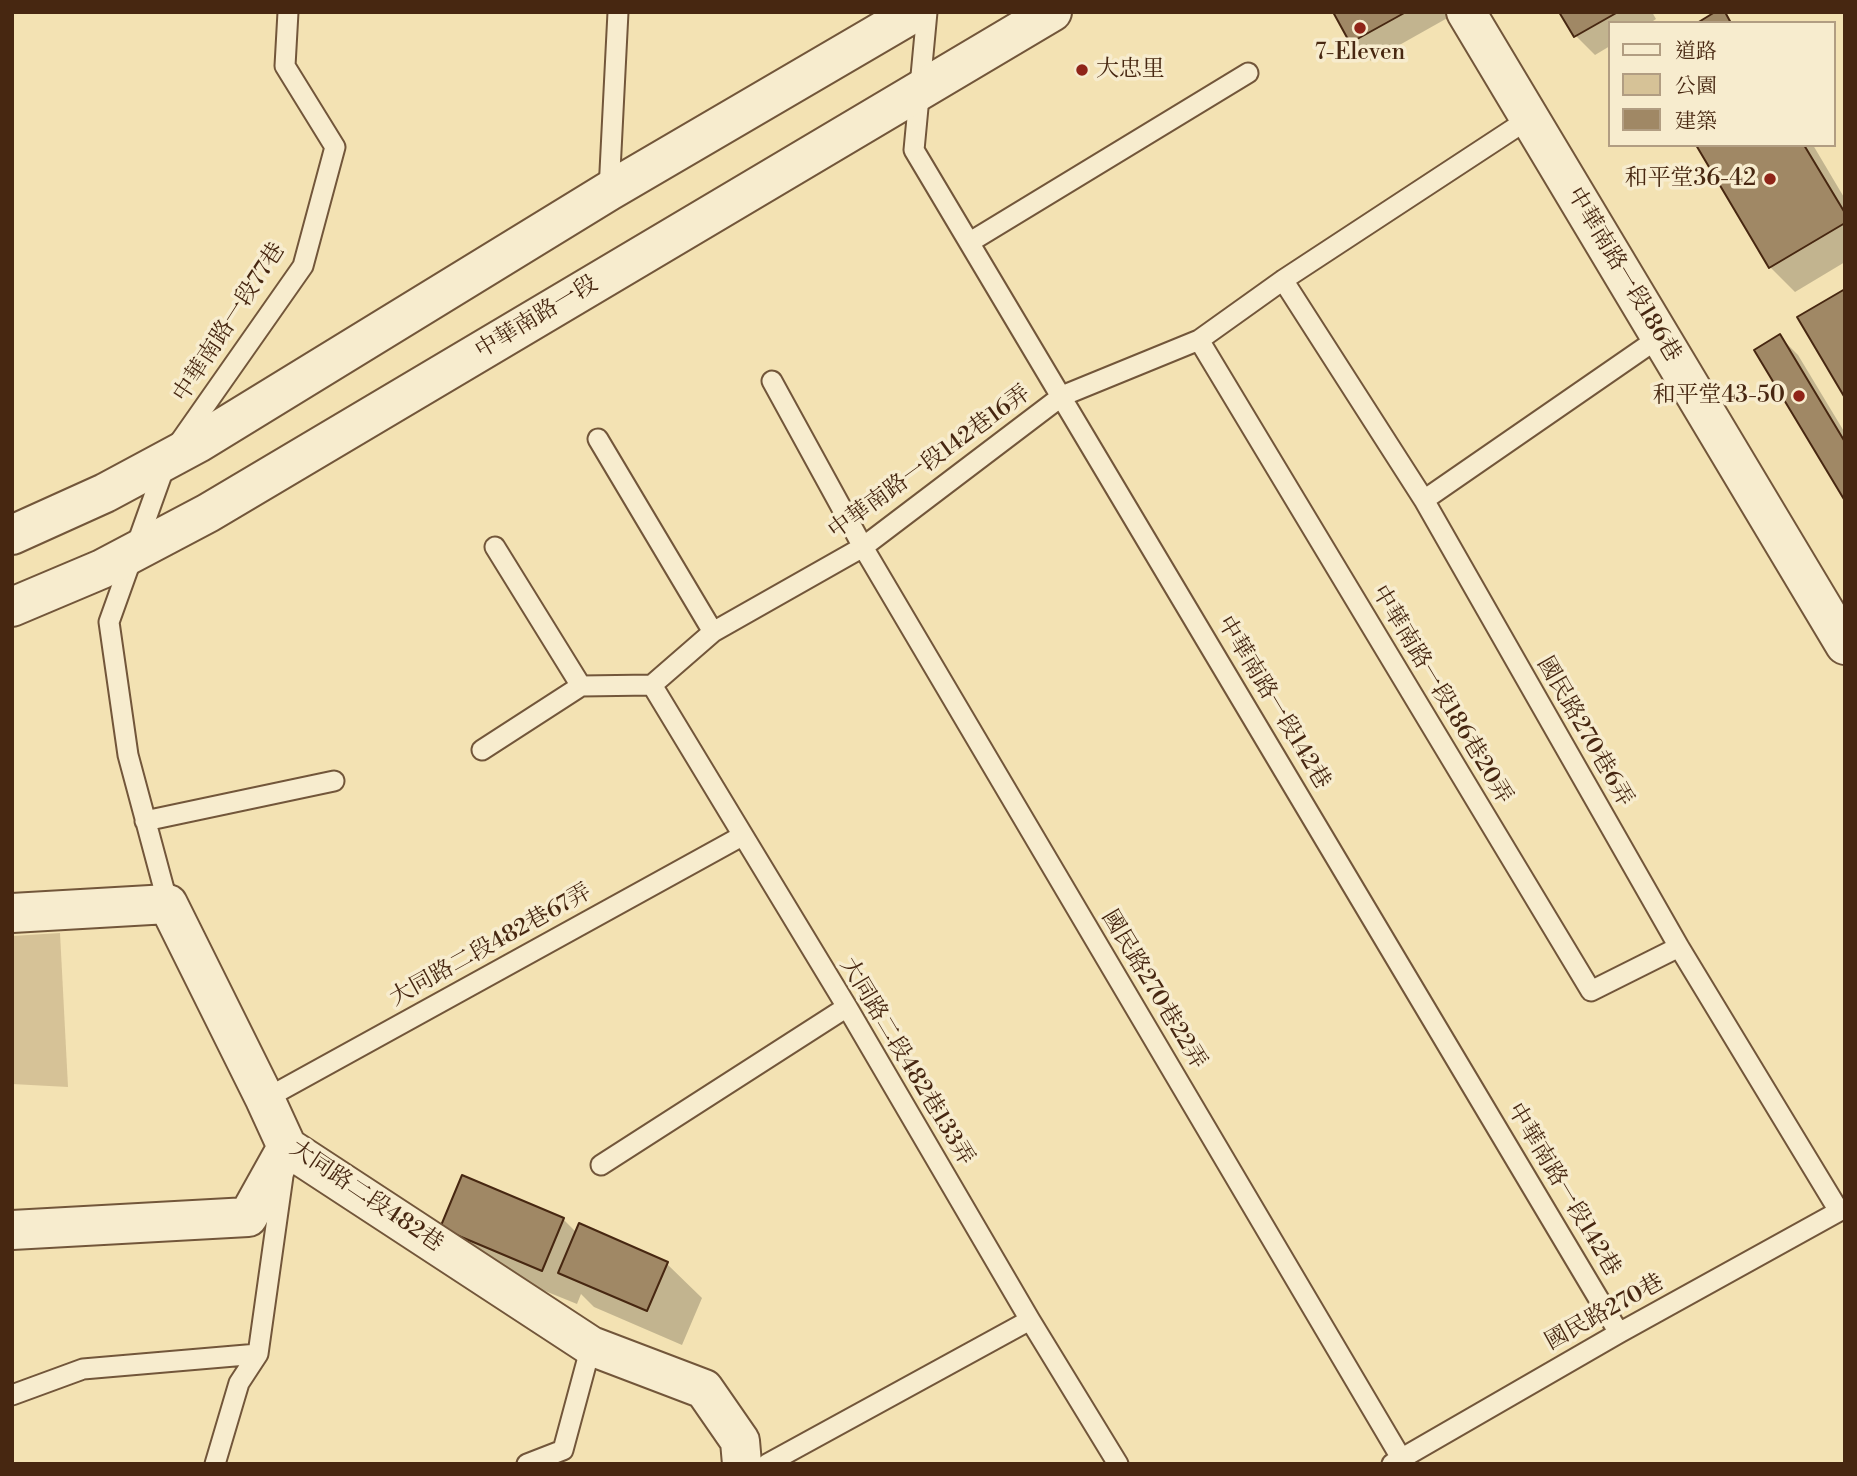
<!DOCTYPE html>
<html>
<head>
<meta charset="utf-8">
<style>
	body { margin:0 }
	#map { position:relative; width:1857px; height:1476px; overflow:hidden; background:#f3e2b3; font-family:"Libre Bodoni","Noto Serif TC",serif }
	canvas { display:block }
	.frame { position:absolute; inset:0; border:14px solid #472711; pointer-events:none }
	.legend { position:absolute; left:1608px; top:21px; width:228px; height:126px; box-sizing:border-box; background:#f7ecce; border:2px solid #b19d82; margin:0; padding:9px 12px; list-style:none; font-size:21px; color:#472711 }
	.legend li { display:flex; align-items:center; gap:14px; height:35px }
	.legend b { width:35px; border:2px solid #b19d82 }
</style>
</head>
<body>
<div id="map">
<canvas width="1857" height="1476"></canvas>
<div class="frame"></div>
<ul class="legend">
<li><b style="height:9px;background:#f7ecce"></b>道路</li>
<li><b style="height:19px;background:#d6c297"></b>公園</li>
<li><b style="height:19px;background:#a08865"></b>建築</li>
</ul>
</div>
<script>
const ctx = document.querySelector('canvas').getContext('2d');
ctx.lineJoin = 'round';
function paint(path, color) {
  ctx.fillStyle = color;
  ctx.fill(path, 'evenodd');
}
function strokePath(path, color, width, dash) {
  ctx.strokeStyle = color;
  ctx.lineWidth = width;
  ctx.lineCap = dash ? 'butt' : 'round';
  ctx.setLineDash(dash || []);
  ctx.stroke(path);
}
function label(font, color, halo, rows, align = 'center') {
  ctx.font = font + ' "Libre Bodoni","Noto Serif TC",serif';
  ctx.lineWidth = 7;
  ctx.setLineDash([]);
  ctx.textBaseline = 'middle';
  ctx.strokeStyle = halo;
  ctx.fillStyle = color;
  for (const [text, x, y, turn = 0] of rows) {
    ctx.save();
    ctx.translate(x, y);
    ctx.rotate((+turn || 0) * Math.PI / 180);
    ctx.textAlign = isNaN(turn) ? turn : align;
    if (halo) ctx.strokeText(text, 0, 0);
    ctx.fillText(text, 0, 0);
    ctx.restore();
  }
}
paint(new Path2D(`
	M60 933 68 1087 12 1084V936Z`), '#d6c297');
paint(new Path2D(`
	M1335 12H1448L1451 16 1371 61 1352 42Z
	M1561 12H1652L1656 19 1650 23H1610V46L1595 55 1576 36Z
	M1698 145H1813L1845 199V262L1795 292 1770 267Z
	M1779 336 1798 355 1845 433V498Z
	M563 1219 577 1233 580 1226 667 1264 702 1298 682 1345 594 1307 581 1294 577 1304 476 1263 442 1228Z`), '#0003');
const building = new Path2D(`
	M1333 12H1406L1350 43Z
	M1559 12H1618L1574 37Z
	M1715 12H1725L1731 23H1697Z
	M1696 145H1804L1845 213V223L1769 268Z
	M1845 289V398L1797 317Z
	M1780 334 1845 442V501L1754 350Z
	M462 1175 564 1218 542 1271 440 1228Z
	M579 1223 668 1262 647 1311 558 1273Z`);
paint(building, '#a08865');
strokePath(building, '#472711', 2);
const service = new Path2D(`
	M927 12 914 150 1619 1333
	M609 191 618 12
	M970 242 1248 73
	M1283 280 1424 500 1679 947 1839 1211
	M1199 340 1591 991 1679 947
	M772 381 863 547 1401 1458
	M598 439 713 632
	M1424 500 1660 337
	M495 547 581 686 652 685
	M652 685 713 632 863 547 1062 396 1199 340 1283 280 1530 118
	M652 685 847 1007 1030 1320 1118 1464
	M482 750 581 686
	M145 821 334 781
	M168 904 128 755 109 622 167 460 303 266 335 147 285 66 288 12
	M265 1099 742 836
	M601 1165 847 1007
	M12 1395 83 1369 258 1354
	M215 1464 239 1383 258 1354 283 1176
	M527 1464 563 1450 591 1346
	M767 1464 1030 1320
	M1392 1464 1619 1333 1845 1208`);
const minor = new Path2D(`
	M1466 12 1845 645
	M12 913 168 904 265 1099 287 1147 591 1346 704 1389 740 1441 742 1464
	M12 1230 248 1217 287 1147`);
const tertiary = new Path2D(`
	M12 535 105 493 198 443 609 191 915 12
	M12 607 102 569 208 513 1052 12`);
strokePath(service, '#72563a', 23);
strokePath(minor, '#72563a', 42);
strokePath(tertiary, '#72563a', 42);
strokePath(service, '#f7ecce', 19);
strokePath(minor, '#f7ecce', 38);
strokePath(tertiary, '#f7ecce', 38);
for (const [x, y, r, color] of [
	[1360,28,7,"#8f2418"],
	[1082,70,7,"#8f2418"],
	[1770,179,7,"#8f2418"],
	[1799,396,7,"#8f2418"]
]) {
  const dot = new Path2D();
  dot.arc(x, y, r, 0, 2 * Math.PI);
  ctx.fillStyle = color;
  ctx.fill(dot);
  strokePath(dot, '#f7ecce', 2.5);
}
label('23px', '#472711', '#f7ecce', [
	["7-Eleven",1360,53,"center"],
	["大忠里",1096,70,"left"],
	["和平堂36-42",1756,179],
	["和平堂43-50",1785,396]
], 'right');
label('23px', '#472711', '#f7ecce', [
	["中華南路一段186巷",1623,275,59],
	["中華南路一段",537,318,-31],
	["中華南路一段77巷",230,323,-57],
	["中華南路一段142巷16弄",930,463,-36],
	["中華南路一段186巷20弄",1441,695,59],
	["中華南路一段142巷",1273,703,59],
	["國民路270巷6弄",1584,732,60],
	["大同路二段482巷67弄",491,946,-29],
	["國民路270巷22弄",1153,990,59],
	["大同路二段482巷133弄",906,1062,59],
	["中華南路一段142巷",1563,1190,59],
	["大同路二段482巷",366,1197,34],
	["國民路270巷",1605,1313,-29]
]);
</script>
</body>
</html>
